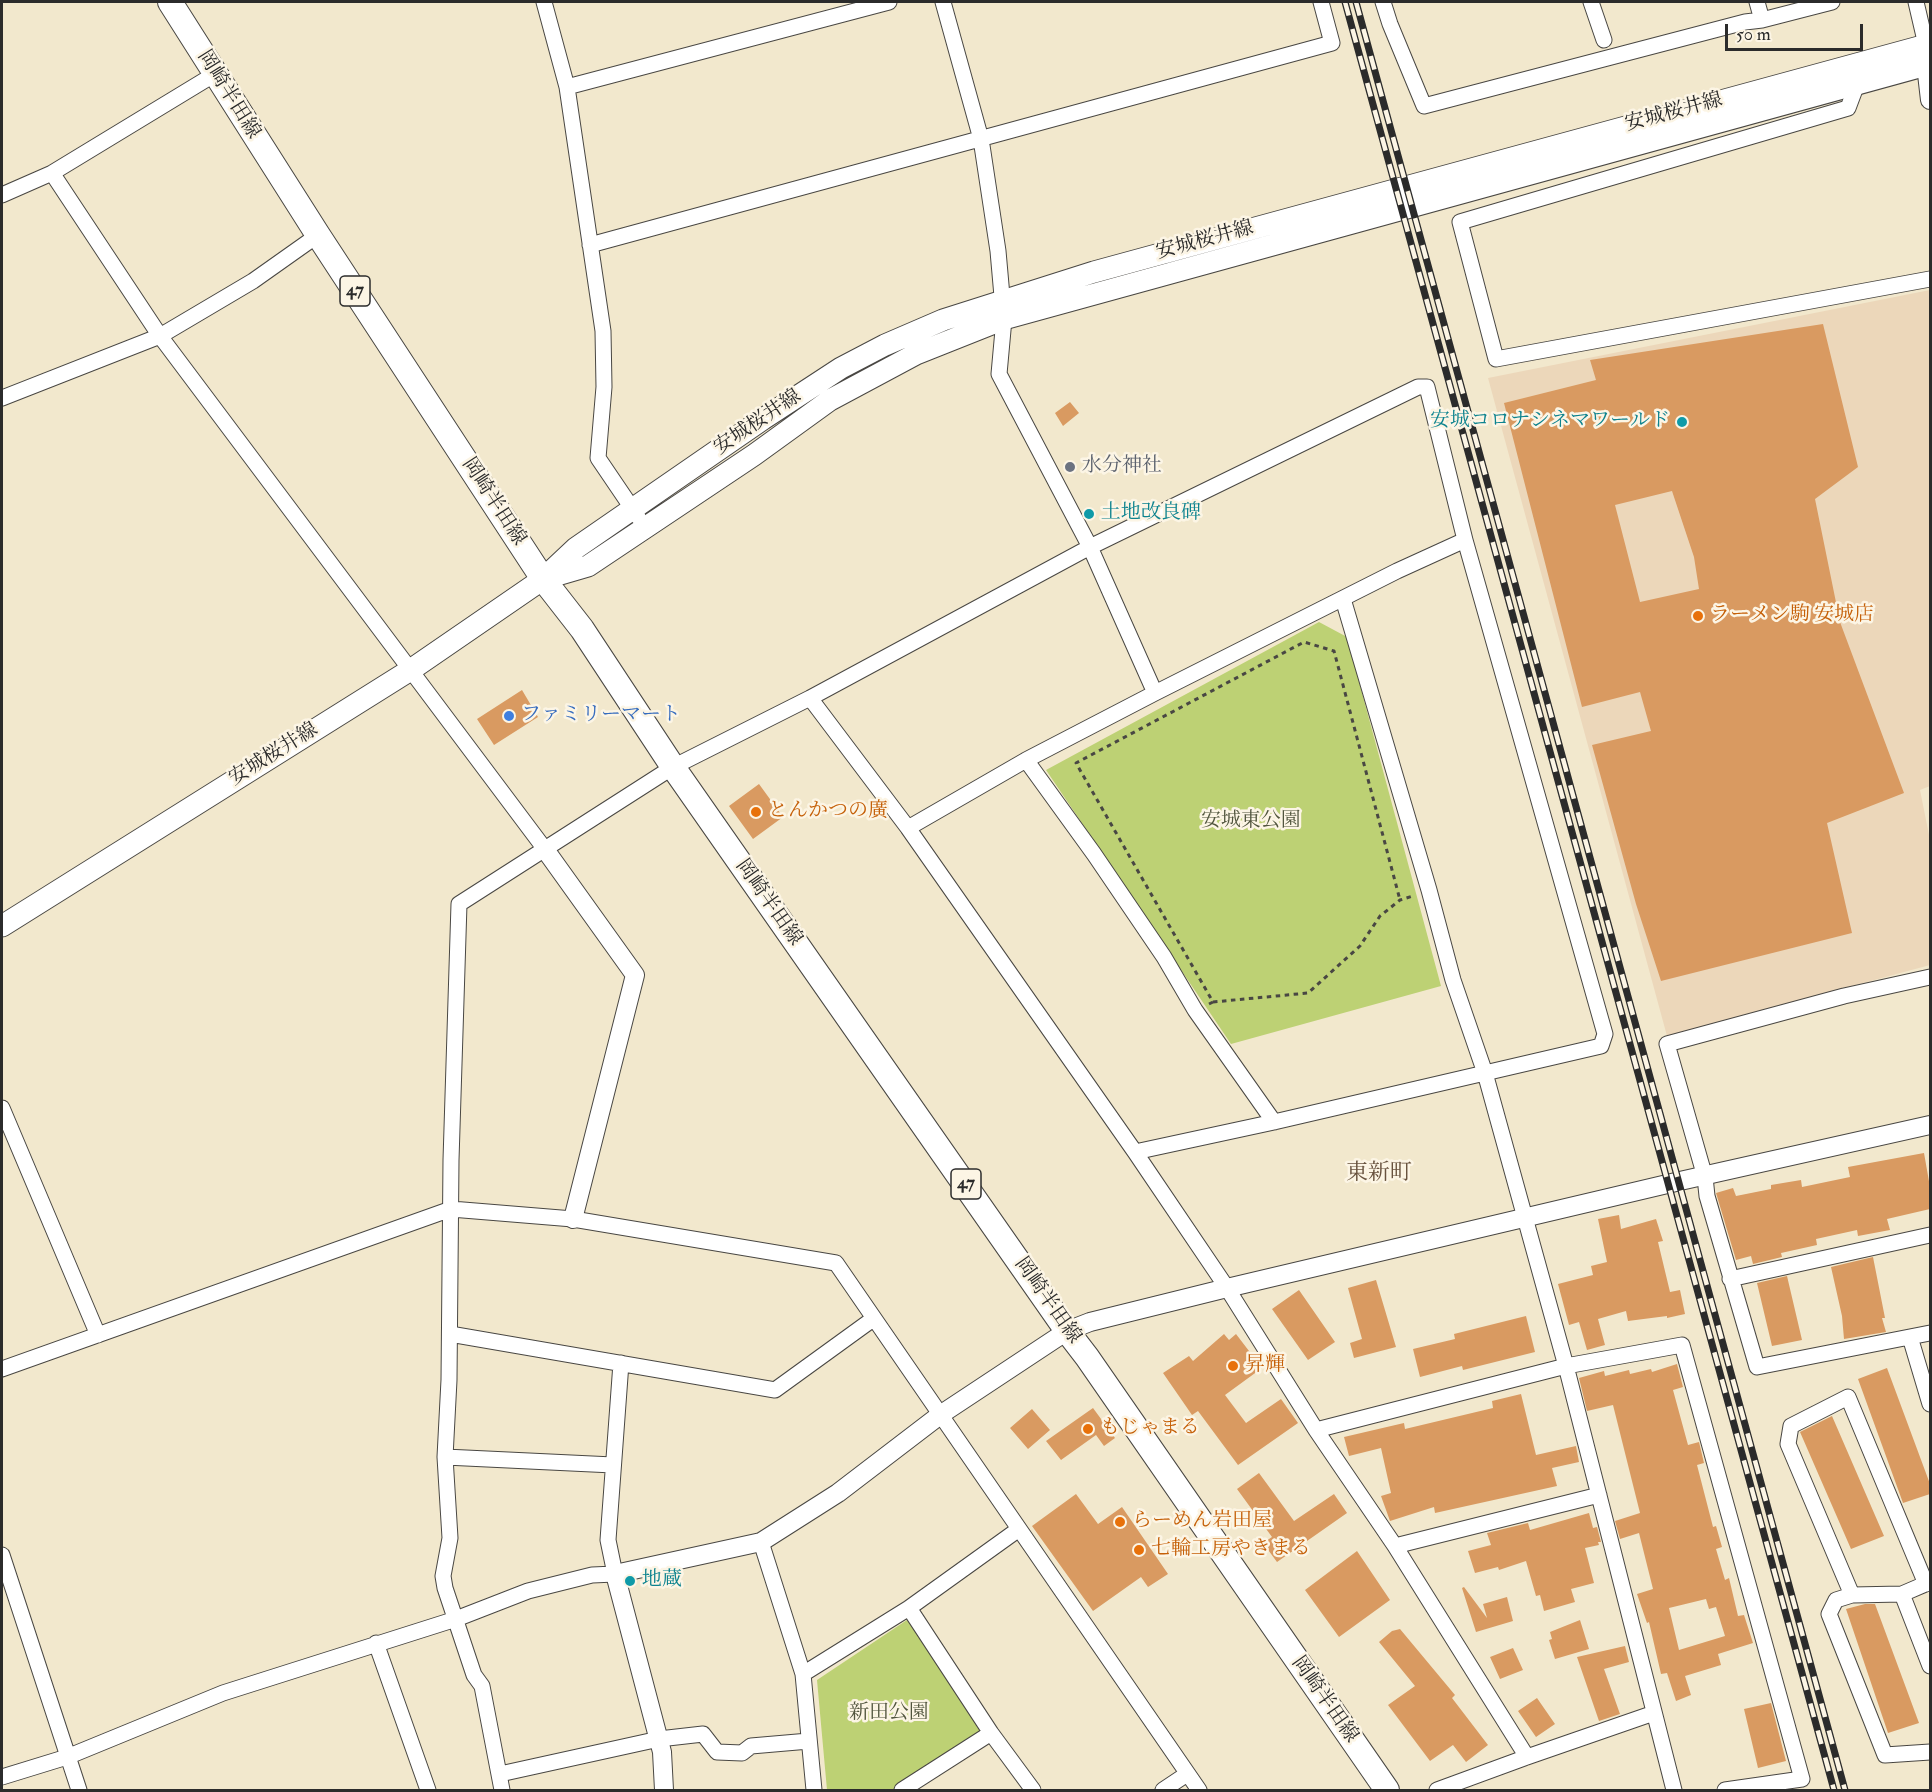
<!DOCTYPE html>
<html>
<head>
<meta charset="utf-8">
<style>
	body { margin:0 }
	#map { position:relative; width:1932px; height:1792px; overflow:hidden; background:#f2e8cd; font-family:"IM FELL Double Pica",serif }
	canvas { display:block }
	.frame { position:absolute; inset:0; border:3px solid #2b2b2b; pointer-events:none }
	.scale { position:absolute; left:1725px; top:24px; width:138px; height:27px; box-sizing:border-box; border:3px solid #2b2b2b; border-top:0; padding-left:8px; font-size:18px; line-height:21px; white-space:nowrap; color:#2b2b2b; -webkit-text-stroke:4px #fcf5e5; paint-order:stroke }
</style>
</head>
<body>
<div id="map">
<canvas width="1932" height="1792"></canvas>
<div class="frame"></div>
<div class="scale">50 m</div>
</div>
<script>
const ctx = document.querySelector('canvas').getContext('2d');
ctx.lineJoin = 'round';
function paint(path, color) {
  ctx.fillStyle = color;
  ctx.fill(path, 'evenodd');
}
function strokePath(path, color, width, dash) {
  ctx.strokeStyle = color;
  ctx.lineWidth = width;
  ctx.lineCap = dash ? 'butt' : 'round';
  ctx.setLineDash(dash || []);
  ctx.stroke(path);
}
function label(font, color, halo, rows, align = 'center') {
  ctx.font = font + ' "IM FELL Double Pica","Noto Serif JP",serif';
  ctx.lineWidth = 5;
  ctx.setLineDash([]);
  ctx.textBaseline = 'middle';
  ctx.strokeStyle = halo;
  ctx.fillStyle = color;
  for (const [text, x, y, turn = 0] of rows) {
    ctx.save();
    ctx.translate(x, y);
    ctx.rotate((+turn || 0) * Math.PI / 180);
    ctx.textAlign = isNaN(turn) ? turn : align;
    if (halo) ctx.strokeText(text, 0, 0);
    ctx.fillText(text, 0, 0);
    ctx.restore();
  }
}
paint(new Path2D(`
	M1930 290V786L1920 790 1930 840V965L1667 1036 1488 378Z`), '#ecd7ba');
paint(new Path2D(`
	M1319 622 1347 637 1441 986 1231 1044 1046 770Z
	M907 1620 983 1732 896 1790H827L817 1680Z`), '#bdd174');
paint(new Path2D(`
	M1823 324 1858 467 1815 499 1840 622 1904 793 1827 823 1852 933 1661 981 1636 904 1592 745 1651 731 1640 692 1582 707 1504 403 1596 380 1590 360ZM1672 491 1694 557 1699 589 1640 602 1615 505Z
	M1070 402 1079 413 1063 426 1055 413Z
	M522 690 538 717 494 745 477 719Z
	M759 784 783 817 753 839 729 806Z
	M1924 1153 1930 1187V1209L1887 1219 1890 1230 1858 1236 1857 1230 1816 1239 1817 1245 1781 1253 1782 1257 1753 1264 1751 1256 1736 1260 1716 1193 1733 1188 1736 1196 1771 1189V1185L1801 1180 1802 1187 1850 1177 1848 1167Z
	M1619 1215 1621 1229 1656 1219 1663 1241 1658 1242 1670 1292 1680 1290 1685 1314 1667 1318V1316L1628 1321 1626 1311 1598 1319 1605 1345 1587 1350 1579 1322 1569 1325 1558 1284 1593 1275 1591 1266 1607 1262 1598 1219Z
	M1873 1257 1885 1318H1882L1886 1332 1844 1339 1842 1316 1831 1267Z
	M1787 1276 1802 1340 1772 1346 1757 1283Z
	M1376 1280 1396 1347 1354 1358 1350 1343 1362 1339 1348 1288Z
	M1299 1290 1335 1342 1308 1360 1272 1309Z
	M1526 1316 1535 1352 1463 1370 1462 1366 1420 1377 1413 1349 1455 1339 1454 1334Z
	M1224 1334 1229 1340 1236 1334 1262 1368 1225 1395 1246 1423 1281 1399 1298 1423 1238 1465 1198 1411 1192 1415 1163 1373 1189 1356 1193 1361Z
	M1677 1364 1683 1387 1673 1390 1688 1445 1699 1442 1704 1463 1697 1465 1713 1527 1716 1526 1722 1547 1716 1549 1725 1580 1729 1578 1738 1616 1744 1615 1753 1643 1718 1654 1721 1665 1685 1676 1691 1695 1676 1701 1667 1673 1661 1674 1649 1622 1647 1623 1637 1594 1653 1589 1639 1533 1620 1539 1615 1521 1640 1513 1613 1405 1587 1411 1579 1378 1604 1371 1605 1376 1629 1370 1630 1374 1651 1369 1652 1372ZM1706 1599 1709 1609 1716 1607 1725 1636 1679 1650 1669 1608Z
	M1887 1368 1930 1484V1494L1903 1503 1858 1379Z
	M1521 1394 1536 1455 1576 1446 1579 1462 1552 1468 1557 1486 1435 1513 1434 1507 1390 1521 1381 1496 1391 1493 1381 1448 1349 1456 1344 1437 1404 1423 1405 1429 1493 1408 1492 1401Z
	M1093 1408 1115 1438 1104 1446 1096 1435 1061 1460 1046 1441Z
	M1032 1409 1050 1430 1028 1449 1010 1428Z
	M1832 1416 1884 1536 1851 1549 1800 1432Z
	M1259 1473 1294 1521 1334 1494 1347 1513 1277 1562 1263 1543 1272 1537 1237 1489Z
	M1076 1494 1098 1524 1122 1507 1168 1574 1148 1587 1141 1577 1093 1611 1032 1526Z
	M1589 1513 1593 1528 1597 1527 1601 1542H1598L1599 1545 1585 1548 1594 1583 1571 1589 1575 1602 1544 1611 1540 1595 1536 1596 1526 1561 1499 1570 1498 1567 1475 1573 1468 1551 1491 1545 1487 1533 1528 1523 1530 1530Z
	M1357 1551 1390 1600 1339 1637 1305 1590Z
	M1464 1587 1487 1618 1483 1604 1507 1597 1513 1621 1476 1632 1462 1588Z
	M1865 1604H1875L1919 1723 1888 1733 1846 1609Z
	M1580 1620 1589 1649 1555 1659 1549 1640 1552 1639 1550 1632Z
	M1400 1629 1455 1695 1452 1698 1488 1745 1466 1762 1453 1745 1430 1761 1388 1705 1415 1686 1379 1642 1392 1631Z
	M1625 1646 1629 1662 1604 1669 1620 1714 1599 1721 1577 1657Z
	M1513 1648 1523 1670 1500 1679 1490 1657Z
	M1537 1698 1555 1724 1536 1737 1518 1711Z
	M1771 1703 1786 1761 1758 1768 1744 1709Z`), '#d99a61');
const minor = new Path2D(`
	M544 2 567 87 603 331 604 387 598 458 638 517
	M943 2 981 139 998 251 1004 319 999 374 1090 547 1155 693
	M1383 2 1390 24 1424 106 1745 22 1762 20 1832 2
	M1591 2 1604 40
	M1757 2 1762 20
	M1916 2 1926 45V53
	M1857 84 1848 108 1460 222 1496 359 1930 279
	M567 87 889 2
	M52 173 160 336 544 848
	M2 195 52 173 215 74
	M590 245 1332 43 1321 2
	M2 398 160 336 253 281 318 235
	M1343 599 1429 890 1453 980 1485 1073 1566 1366 1674 1790
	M810 698 908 828 1135 1152 1227 1288 1316 1430 1395 1546 1527 1757
	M1026 760 1094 854 1164 957 1195 1010 1274 1122
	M1930 977 1844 996 1667 1044 1705 1177 1707 1196 1757 1367 1930 1333
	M2 1108 98 1335
	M1135 1152 1274 1122 1601 1046 1605 1034 1465 540
	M1730 1279 1930 1235
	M450 1334 775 1390 873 1319
	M1910 1337 1930 1404
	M2 1369 451 1209 573 1219 836 1263 1199 1790
	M1316 1430 1566 1366 1682 1345 1802 1779 1725 1790
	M445 1457 613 1465
	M761 1542 803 1674 814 1790
	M1395 1546 1599 1495
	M2 1555 79 1790
	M1930 1582 1902 1594 1852 1595 1836 1600 1829 1614 1885 1755 1930 1752
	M1902 1594 1930 1666
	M1852 1595 1788 1444 1791 1426 1848 1397 1926 1584
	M909 1608 991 1733 1033 1790
	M376 1643 428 1790
	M803 1674 909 1608 1019 1529
	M500 1774 659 1739 703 1734 717 1752 742 1753 751 1746 809 1741
	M2 1777 67 1757 223 1693 456 1619 528 1591 592 1575 615 1574 608 1540 621 1363
	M502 1790 482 1686 474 1675 445 1588 443 1576 450 1538 445 1457 449 1380 451 1160 459 904 673 767 810 698 1090 547 1418 387H1427L1465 540 1397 571 1155 693 1026 760 908 828
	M902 1790 991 1733
	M1163 1790 1187 1774
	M1437 1790 1527 1757 1654 1713`);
const tertiary = new Path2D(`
	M1926 65 1930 100
	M544 848 635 975 573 1219
	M664 1790 662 1752 615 1574 761 1542 838 1493 940 1415 1067 1331 1090 1322 1227 1288 1680 1181 1930 1125`);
const secondary = new Path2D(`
	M547 578 588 566 754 455 830 400 916 354 1004 319 1930 64
	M2 926 412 669 543 579 576 548 763 419 841 368 885 345 943 320 1094 272 1930 44`);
const primary = new Path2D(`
	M170 2 318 235 543 579 582 629 673 767 1067 1331 1087 1357 1387 1790`);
strokePath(minor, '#494743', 17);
strokePath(tertiary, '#494743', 20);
strokePath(secondary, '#494743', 23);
strokePath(primary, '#494743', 26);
strokePath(new Path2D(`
	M1213 1002 1308 993 1360 946 1380 916 1400 900 1413 896
	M1209 1004 1213 1002 1076 763 1304 642 1334 651 1400 900`), '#494743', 3, [4.5, 4.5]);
strokePath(minor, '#fff', 15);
strokePath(tertiary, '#fff', 18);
strokePath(secondary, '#fff', 21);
strokePath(primary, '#fff', 24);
const rail = new Path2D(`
	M1345 2 1834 1790
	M1356 2 1845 1790`);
strokePath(rail, '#2b2b2b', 7);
strokePath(rail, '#fcf5e5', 4.5, [14]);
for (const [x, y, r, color] of [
	[1682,422,6,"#0f9aa8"],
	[1070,467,6,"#6b7280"],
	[1089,514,6,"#0f9aa8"],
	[1698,616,6,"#e8710a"],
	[509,716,6,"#3f7fe0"],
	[756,812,6,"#e8710a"],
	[1233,1366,6,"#e8710a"],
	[1088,1429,6,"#e8710a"],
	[1120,1522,6,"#e8710a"],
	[1139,1550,6,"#e8710a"],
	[630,1581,6,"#0f9aa8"]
]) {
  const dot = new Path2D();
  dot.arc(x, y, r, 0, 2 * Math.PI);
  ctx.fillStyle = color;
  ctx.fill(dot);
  strokePath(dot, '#fcf5e5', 2);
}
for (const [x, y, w] of [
	[355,291,30],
	[966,1184,30]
]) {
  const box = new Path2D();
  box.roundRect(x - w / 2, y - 15, w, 30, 4.5);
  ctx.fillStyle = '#fcf5e5';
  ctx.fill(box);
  strokePath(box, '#2b2b2b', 1.5);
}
label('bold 18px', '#2b2b2b', null, [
	["47",355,291],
	["47",966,1184]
]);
label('20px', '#2b2b2b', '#fcf5e5', [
	["岡崎半田線",228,95,58],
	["安城桜井線",1674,113,-15],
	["安城桜井線",1205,241,-15],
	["安城桜井線",758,423,-34],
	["岡崎半田線",493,502,57],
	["安城桜井線",274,755,-32],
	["岡崎半田線",768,903,55],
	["岡崎半田線",1047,1301,55],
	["岡崎半田線",1324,1700,55]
]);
label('20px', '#0d838f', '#fcf5e5', [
	["安城コロナシネマワールド",1670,422,"right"],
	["土地改良碑",1101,514],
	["地蔵",642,1581]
], 'left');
label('20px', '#5b616d', '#fcf5e5', [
	["水分神社",1082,467]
], 'left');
label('20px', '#c56008', '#fcf5e5', [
	["ラーメン駒 安城店",1710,616],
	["とんかつの廣",768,812],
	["昇輝",1245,1366],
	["もじゃまる",1100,1429],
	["らーめん岩田屋",1132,1522],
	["七輪工房やきまる",1151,1550]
], 'left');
label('20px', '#366cbe', '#fcf5e5', [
	["ファミリーマート",521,716]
], 'left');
label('20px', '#50543d', '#fcf5e5', [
	["安城東公園",1251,822],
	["新田公園",889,1714]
]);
label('22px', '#68523e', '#fcf5e5', [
	["東新町",1379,1174]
]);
</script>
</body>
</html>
